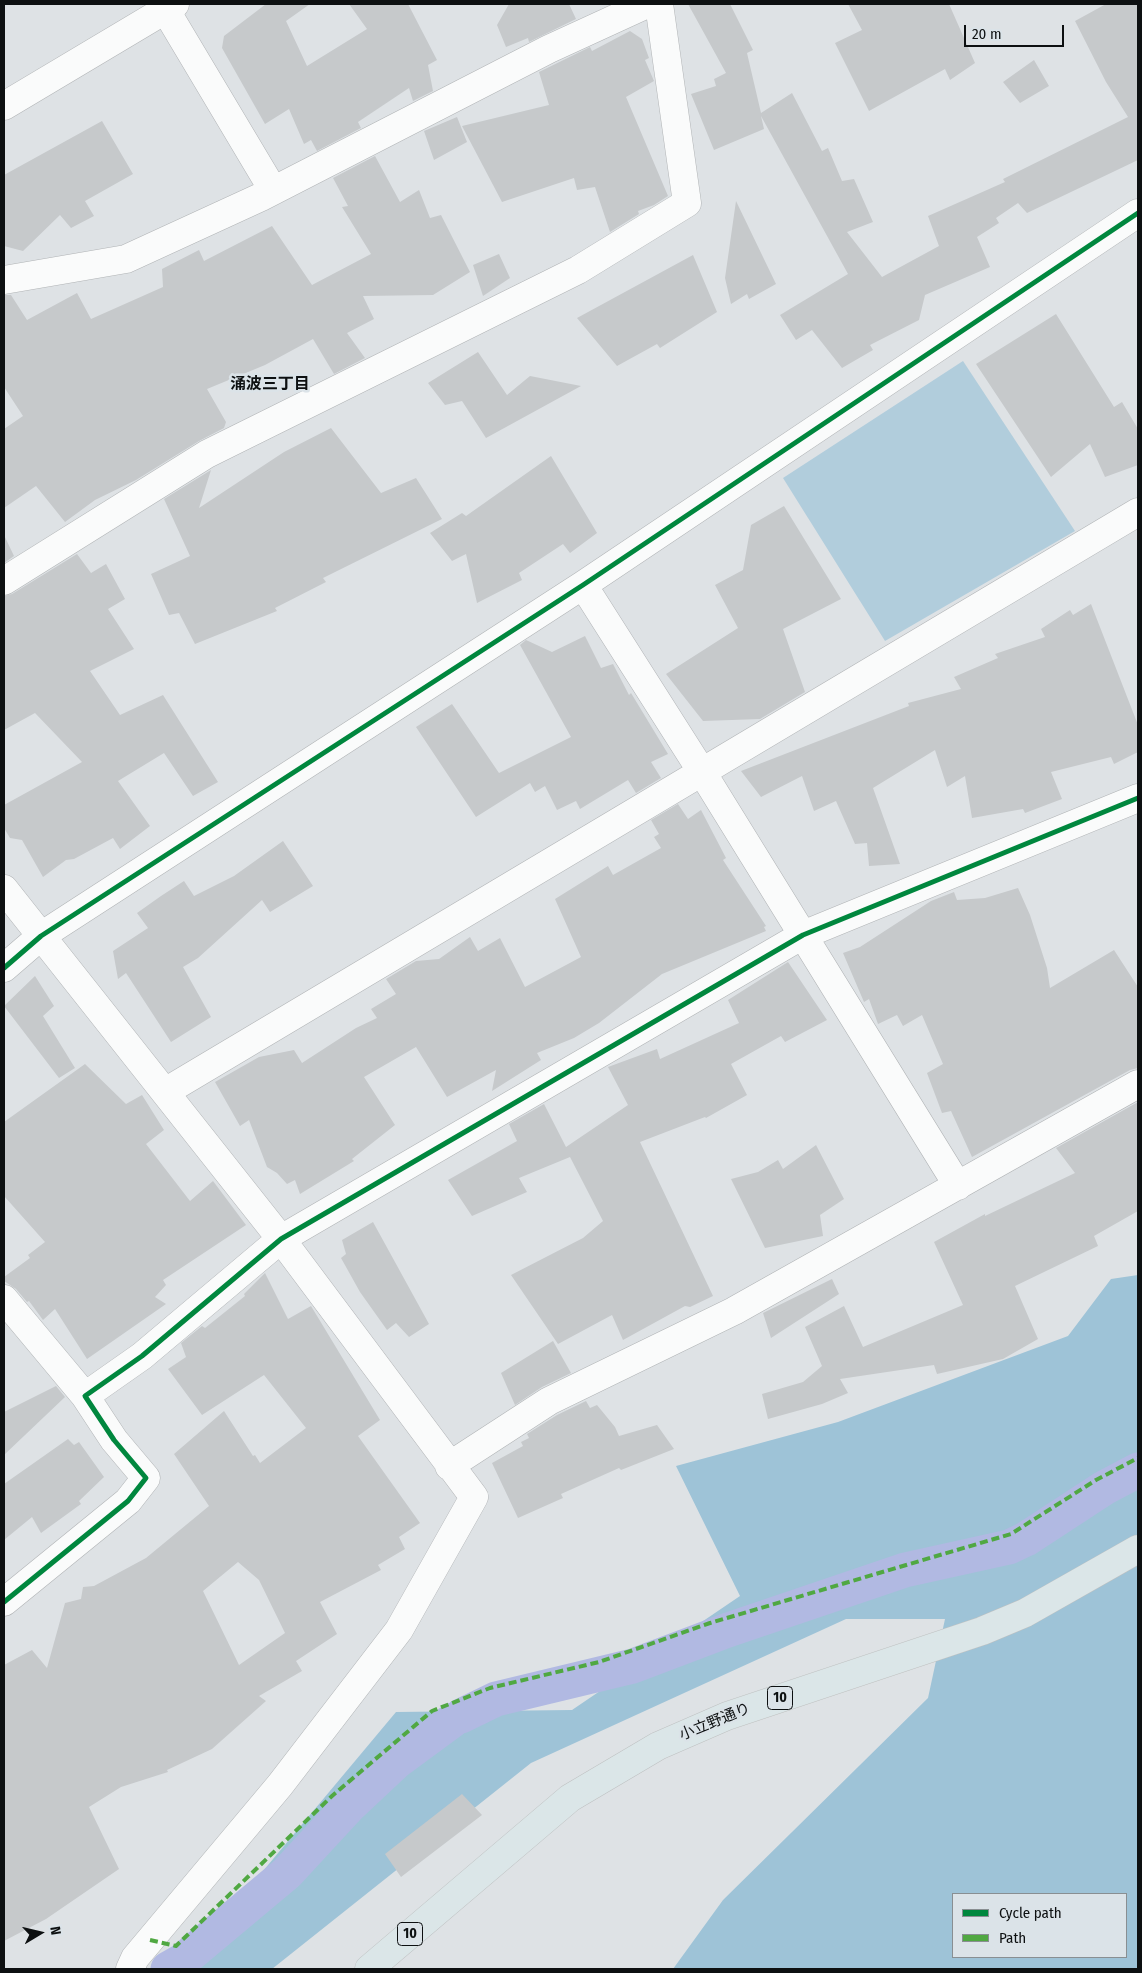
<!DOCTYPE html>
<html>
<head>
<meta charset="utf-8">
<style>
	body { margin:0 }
	#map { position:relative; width:1142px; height:1973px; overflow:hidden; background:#dee2e5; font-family:"Fira Sans Condensed",sans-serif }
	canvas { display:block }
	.frame { position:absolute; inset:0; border:5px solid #0d1011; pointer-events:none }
	.legend { position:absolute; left:952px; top:1893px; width:175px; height:65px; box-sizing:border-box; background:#dbe3e8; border:1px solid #898f92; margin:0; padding:6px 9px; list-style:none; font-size:15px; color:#0d1011 }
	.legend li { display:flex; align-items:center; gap:10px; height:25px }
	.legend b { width:25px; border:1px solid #898f92 }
	.north { position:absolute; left:15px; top:1908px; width:50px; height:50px; -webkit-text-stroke:4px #dbe3e8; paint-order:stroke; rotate:81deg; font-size:14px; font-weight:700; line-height:20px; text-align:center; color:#0d1011 }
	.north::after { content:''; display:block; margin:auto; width:18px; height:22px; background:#0d1011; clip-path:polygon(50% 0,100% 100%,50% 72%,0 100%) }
	.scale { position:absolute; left:964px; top:25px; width:100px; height:22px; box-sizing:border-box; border:2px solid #0d1011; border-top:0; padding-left:6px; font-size:15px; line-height:18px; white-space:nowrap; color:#0d1011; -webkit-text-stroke:4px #dbe3e8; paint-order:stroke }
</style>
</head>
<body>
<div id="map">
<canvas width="1142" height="1973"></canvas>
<div class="frame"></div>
<ul class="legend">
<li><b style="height:6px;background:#00873e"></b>Cycle path</li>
<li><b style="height:6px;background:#50a842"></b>Path</li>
</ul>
<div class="north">N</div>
<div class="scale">20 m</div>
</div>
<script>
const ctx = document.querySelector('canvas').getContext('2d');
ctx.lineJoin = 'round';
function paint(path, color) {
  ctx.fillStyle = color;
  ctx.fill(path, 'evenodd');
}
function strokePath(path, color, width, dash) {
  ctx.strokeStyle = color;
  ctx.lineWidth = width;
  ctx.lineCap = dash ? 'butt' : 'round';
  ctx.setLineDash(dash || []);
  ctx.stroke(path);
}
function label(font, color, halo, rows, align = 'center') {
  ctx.font = font + ' "Fira Sans Condensed","Noto Sans JP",sans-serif';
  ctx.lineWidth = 5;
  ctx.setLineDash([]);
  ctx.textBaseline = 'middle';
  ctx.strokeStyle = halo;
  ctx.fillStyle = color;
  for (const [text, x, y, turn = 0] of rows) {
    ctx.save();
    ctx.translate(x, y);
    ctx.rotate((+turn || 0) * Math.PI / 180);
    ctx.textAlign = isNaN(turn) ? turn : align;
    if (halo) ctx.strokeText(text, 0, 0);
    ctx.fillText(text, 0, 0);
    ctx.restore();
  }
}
paint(new Path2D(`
	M963 361 1075 531 885 641 783 478Z`), '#b1cddc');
paint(new Path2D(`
	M1138 1275V1969H673L723 1900 928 1698 945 1619H846L531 1763 272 1969H181L396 1712 572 1710 740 1596 676 1466 838 1422 1068 1336 1111 1279ZM953 1894H1126V1957H953Z`), '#9ec3d7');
strokePath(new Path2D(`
	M461 1716 496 1699 633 1666 728 1630 905 1570 1009 1547 1026 1539 1104 1488 1138 1470
	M168 1969 182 1961 287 1873 348 1807 396 1762 453 1720`), '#b1b9e2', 35);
paint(new Path2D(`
	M266 4H310L286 21 307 66 367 29 349 4H408L437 60 428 65 433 91 413 101 409 88 358 122 361 128 317 151 311 140 304 144 289 109 265 124 222 48 224 36Z
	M509 4H569L576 19 529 42 528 38 506 47 497 25Z
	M688 4H730L753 50 747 53 761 113 792 93 822 151 828 148 842 181 854 179 873 222 847 232 882 277 939 246 928 216 1005 182 1003 179 1128 117 1106 82 1075 21 1106 4H1138V160L1027 213 1018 203 996 218 999 223 977 237 990 267 925 295 919 320 870 345 873 350 842 368 812 330 796 340 780 315 848 274 761 116 764 129 714 150 691 94 716 86 714 79 726 73Z
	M848 4H949L975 63 950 80 945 69 869 111 835 43 862 30Z
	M630 31 642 39 649 58 645 60 654 81 626 97 668 196 654 205 638 211 639 214 610 232 595 187 577 190 574 178 502 202 462 126 549 105 539 72 590 47 592 51Z
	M1034 60 1049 86 1020 103 1003 82Z
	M457 117 467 142 434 160 424 131Z
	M102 121 133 174 85 201 94 216 71 228 60 215 23 251 4 246V175Z
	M375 156 400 202 419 190 430 218 441 215 470 272 433 295 363 296 374 319 347 333 365 358 334 374 313 339 265 365 207 389 226 422 224 428 199 441 136 480 95 500 65 522 36 486 4 508V429L23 416 4 387V295H11L27 320 77 293 91 319 163 287 162 269 199 250 204 261 272 226 312 285 371 254 342 207 348 206 333 178Z
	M736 201 776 284 749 299 747 294 731 304 725 278Z
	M499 254 510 278 483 296 473 265Z
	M693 255 717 312 660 348 657 344 617 366 577 318Z
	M1056 314 1114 407 1122 402 1138 429V465L1105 477 1090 444 1051 477 976 364Z
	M478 352 507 395 530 376 581 386 486 438 462 401 445 405 428 383Z
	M331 428 381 493 416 478 442 519 323 578 326 582 275 608 277 611 195 644 179 613 169 615 151 574 190 556 164 499 211 470 199 508 284 452Z
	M551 456 597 533 570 553 563 544 519 573 522 580 477 603 466 554 452 561 430 533 462 513 466 516Z
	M784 506 841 599 783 629 805 692 760 719 703 721 666 674 738 628 715 585 743 570 751 525Z
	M4 535 14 556 4 563Z
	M77 554 91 573 106 564 125 599 108 609 134 649 90 671 120 715 163 695 218 782 193 796 164 753 118 781 150 826 120 849 113 838 74 859 66 860 43 877 22 840 10 838 4 828V805L82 762 35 713 4 730V596L12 594Z
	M1091 604 1138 725V752L1114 764 1111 757 1051 772 1062 799 1025 813 1023 809 972 818 965 776 947 787 935 750 873 788 900 864 869 866 867 843 855 844 836 801 814 811 802 776 761 797 741 771 909 706 908 703 961 689 954 677 998 658 995 654 1045 637 1041 629 1070 610 1073 615Z
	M585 636 601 668 613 664 629 695 631 693 668 754 651 762 661 778 636 793 628 780 580 809 576 801 557 810 545 786 535 792 530 783 476 817 416 727 452 704 499 773 571 737 520 645 526 640 552 652Z
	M678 804 688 819 701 810 726 858 723 860 766 926 764 927 766 931 662 974 599 1023 574 1038 537 1053 541 1060 492 1091 496 1070 447 1097 416 1047 364 1077 395 1125 352 1159 354 1161 300 1194 295 1180 287 1184 277 1173 267 1167 249 1120 240 1126 215 1082 259 1057 294 1050 302 1063 356 1028 377 1018 371 1009 396 994 386 979 416 961 439 959 470 937 478 951 500 938 525 987 581 957 555 899 608 866 613 875 661 848 654 837 659 834 651 820Z
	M283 841 313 886 270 912 262 900 198 958 183 967 211 1017 171 1042 126 973 118 979 113 951 148 928 137 913 161 896 184 881 194 896 234 876Z
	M1018 888 1030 915 1047 968 1050 988 1114 950 1138 987V1068L1130 1070 972 1157 951 1111 942 1113 927 1073 943 1064 922 1015 903 1026 897 1015 878 1024 869 999 864 1002 843 953 860 947 931 901 954 892 957 900 985 898Z
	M788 962 827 1020 785 1042 781 1036 731 1064 747 1095 706 1118 705 1117 640 1142 713 1296 690 1307 685 1306 623 1340 612 1315 558 1344 511 1275 583 1238 603 1221 570 1157 519 1178 527 1192 472 1216 448 1180 517 1141 509 1124 544 1104 566 1147 628 1105 608 1067 657 1049 660 1059 739 1023 728 1000Z
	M35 976 54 1006 43 1016 75 1068 59 1078 4 1006Z
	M85 1064 126 1104 142 1095 164 1130 146 1144 190 1201 213 1181 246 1225 163 1280 166 1285 155 1297 166 1304 87 1359 55 1309 43 1320 29 1301 27 1302 16 1289 4 1281V1277L30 1258 28 1255 45 1242 4 1196V1122Z
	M1138 1102V1211L1094 1236 1098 1246 1015 1286 1038 1339 1003 1359 937 1374 934 1365 840 1379 848 1393 822 1404 768 1419 762 1394 803 1382 822 1366 805 1327 844 1306 863 1347 963 1305 934 1242 985 1214V1216L1075 1173 1056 1148Z
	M816 1145 844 1199 820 1215 823 1236 765 1248 731 1179 758 1172 778 1160 783 1169Z
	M373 1222 429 1324 409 1337 396 1323 387 1330 360 1292 341 1258 346 1254 342 1240Z
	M265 1273 288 1319 311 1306 380 1420 358 1436 420 1523 399 1537 405 1549 378 1565 381 1570 320 1602 337 1634 296 1661 302 1671 259 1696 266 1701 212 1749 167 1770 168 1772 121 1787 89 1807 119 1869 46 1919 4 1941V1665L32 1650 47 1668 65 1603 81 1599 83 1587 94 1586 146 1558 209 1506 174 1454 224 1411 253 1456 255 1455 260 1463 306 1428 264 1375 202 1415 168 1369 186 1357 181 1343 202 1326 205 1328 245 1296 244 1294ZM238 1562 259 1580 285 1633 239 1665 203 1591Z
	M832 1279 839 1294 771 1338 763 1313Z
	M553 1341 571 1373 542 1387 515 1405 501 1373Z
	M56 1386 65 1397 4 1455V1412Z
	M586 1401 590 1408 597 1405 615 1427 619 1436 657 1425 674 1449 621 1470 619 1468 561 1494 563 1498 518 1518 492 1463 523 1446 521 1442 529 1438 527 1434 557 1415Z
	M68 1439 74 1445 79 1442 104 1477 79 1501 81 1504 41 1533 32 1517 4 1540V1484Z
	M462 1794 482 1815 401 1877 385 1854Z`), '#c6c9cb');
const minor = new Path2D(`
	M162 4 273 190
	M4 280 126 259 261 197 549 49 647 4
	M4 581 207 454 578 270 687 203 659 4
	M583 585 702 772 958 1186
	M4 889 281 1239 474 1497 399 1630 280 1785 135 1958 130 1969
	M4 968 41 936 583 585 1138 213
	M165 1092 1138 512
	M4 1299 85 1396
	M449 1466 549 1401 734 1311 1138 1084
	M4 1602 128 1501 146 1478 114 1440 85 1396 142 1356 281 1239 803 935 1138 798`);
const tertiary = new Path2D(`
	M4 106 175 4`);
const primary = new Path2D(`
	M369 1969 570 1798 658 1746 727 1716 982 1631 1025 1613 1138 1549`);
strokePath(minor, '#b0b3b5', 29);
strokePath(tertiary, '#b0b3b5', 29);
strokePath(primary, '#bec0c1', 29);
strokePath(minor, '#fafbfb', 28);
strokePath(tertiary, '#fafbfb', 28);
strokePath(primary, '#dbe6e8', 28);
strokePath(new Path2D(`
	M150 1940 176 1946 332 1796 432 1711 490 1688 599 1662 710 1623 1011 1534 1096 1480 1138 1458`), '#50a842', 4, [8, 4]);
strokePath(new Path2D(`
	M4 968 41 936 583 585 1138 213
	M4 1602 128 1501 146 1478 114 1440 85 1396 142 1356 281 1239 803 935 1138 798`), '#00873e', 5);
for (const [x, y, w] of [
	[780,1698,25],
	[410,1934,25]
]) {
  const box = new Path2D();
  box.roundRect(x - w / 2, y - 11.5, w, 23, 4);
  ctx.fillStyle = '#dbe3e8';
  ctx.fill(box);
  strokePath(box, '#0d1011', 1);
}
label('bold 14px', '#0d1011', null, [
	["10",780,1698],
	["10",410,1934]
]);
label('15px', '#0d1011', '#dbe3e8', [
	["小立野通り",715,1722,-22]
]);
label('bold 16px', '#0d1011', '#dbe3e8', [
	["涌波三丁目",270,385]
]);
</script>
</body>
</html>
